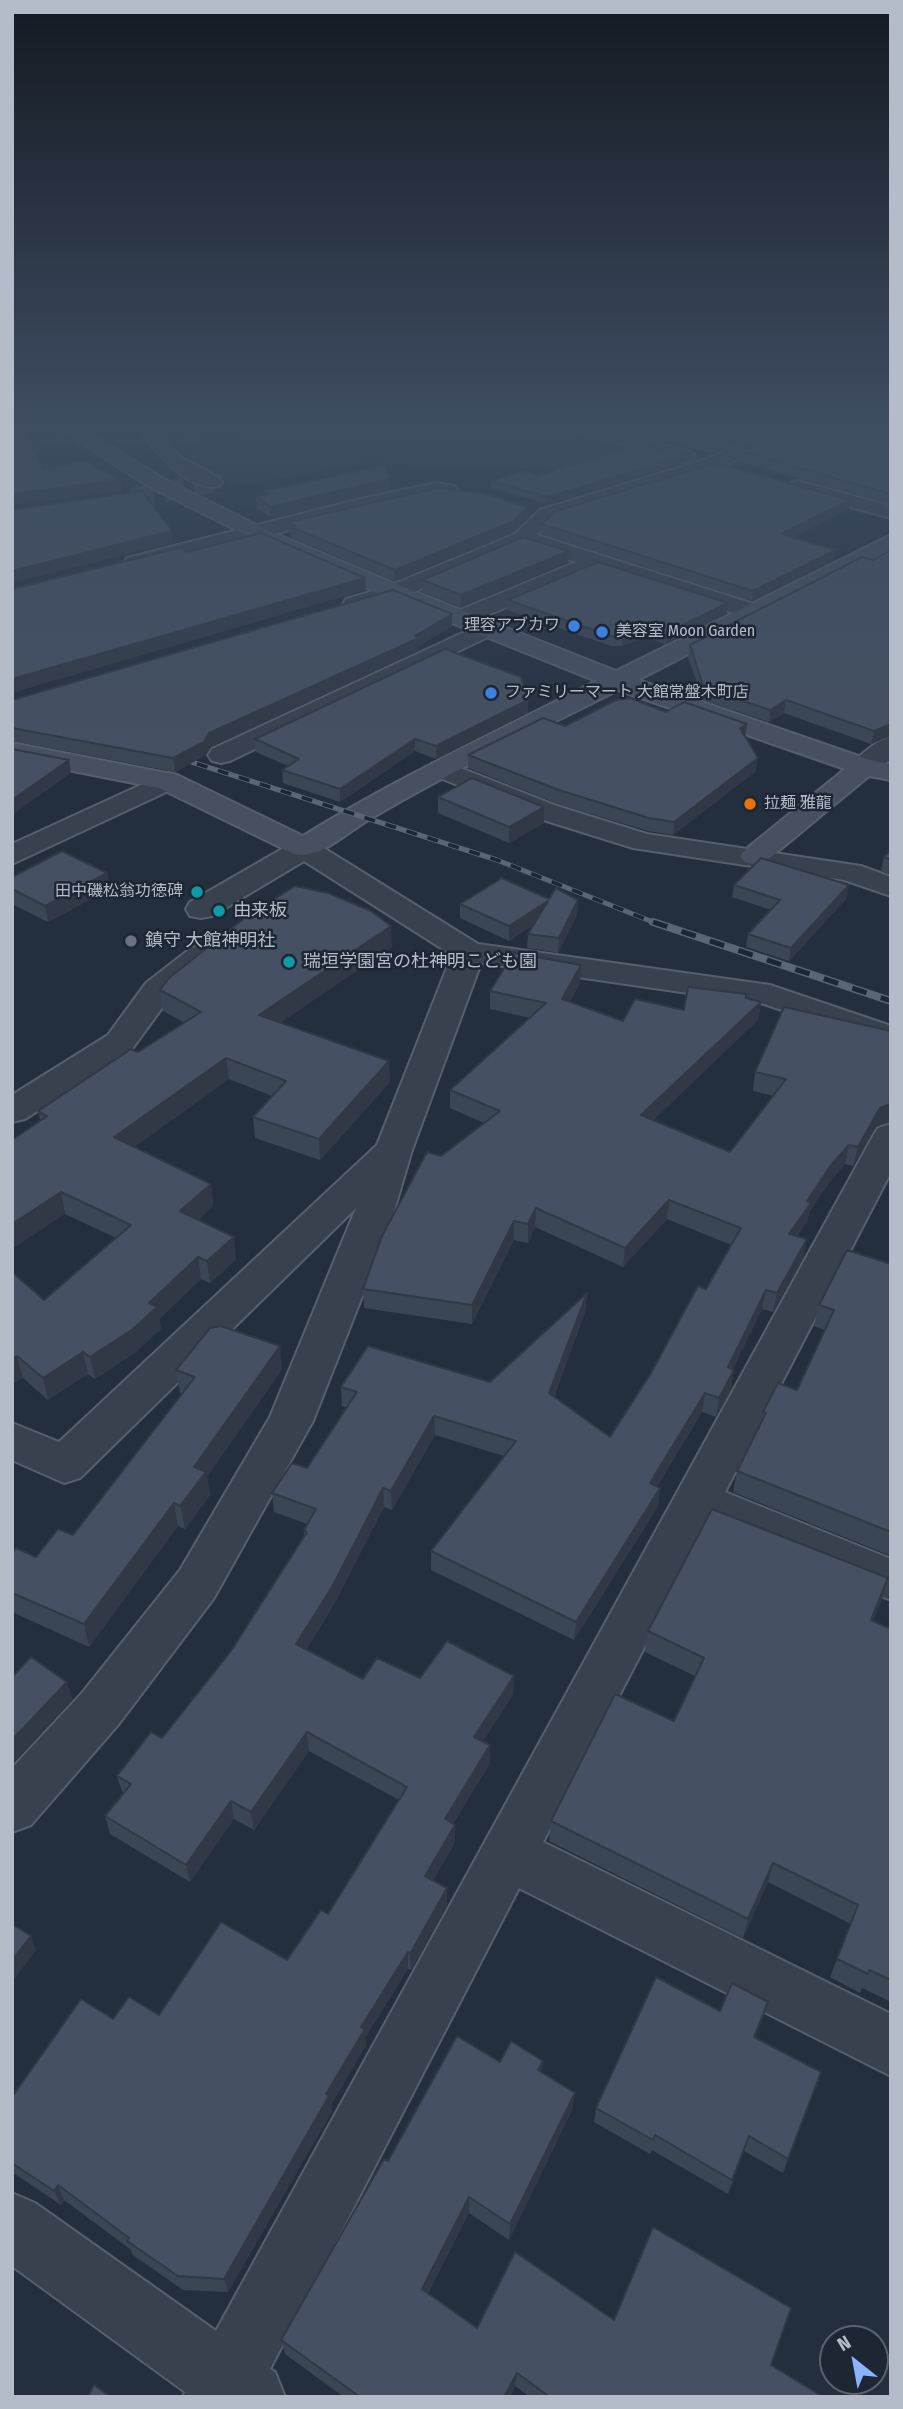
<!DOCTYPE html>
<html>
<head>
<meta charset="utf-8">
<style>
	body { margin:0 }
	#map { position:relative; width:903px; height:2409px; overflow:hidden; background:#242f3e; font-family:"Fira Sans Condensed",sans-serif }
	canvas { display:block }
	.frame { position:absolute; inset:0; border:14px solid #b4bcc9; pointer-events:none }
	.north { position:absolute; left:819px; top:2325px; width:70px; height:70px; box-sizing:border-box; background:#1d2633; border:2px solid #59626f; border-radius:50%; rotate:329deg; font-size:19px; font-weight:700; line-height:28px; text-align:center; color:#b4bcc9 }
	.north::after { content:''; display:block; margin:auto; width:24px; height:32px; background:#8ab4f8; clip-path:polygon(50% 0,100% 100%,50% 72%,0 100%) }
</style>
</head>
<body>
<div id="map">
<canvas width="903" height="2409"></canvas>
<div class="frame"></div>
<div class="north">N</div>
</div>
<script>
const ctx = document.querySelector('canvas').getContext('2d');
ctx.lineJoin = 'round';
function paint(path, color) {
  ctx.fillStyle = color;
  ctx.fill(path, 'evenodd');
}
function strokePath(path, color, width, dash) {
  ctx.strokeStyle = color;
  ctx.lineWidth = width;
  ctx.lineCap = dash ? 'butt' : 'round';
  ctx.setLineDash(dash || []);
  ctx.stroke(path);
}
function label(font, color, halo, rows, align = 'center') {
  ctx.font = font + ' "Fira Sans Condensed","Noto Sans JP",sans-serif';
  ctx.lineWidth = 5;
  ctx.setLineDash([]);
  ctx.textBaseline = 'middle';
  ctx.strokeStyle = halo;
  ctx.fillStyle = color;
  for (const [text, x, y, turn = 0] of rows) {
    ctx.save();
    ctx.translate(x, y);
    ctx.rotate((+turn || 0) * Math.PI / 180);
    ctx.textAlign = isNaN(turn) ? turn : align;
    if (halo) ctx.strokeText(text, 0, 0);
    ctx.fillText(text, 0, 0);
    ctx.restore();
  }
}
paint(new Path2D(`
	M286 426H554L632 449 559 470 363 463 235 487 192 462 184 452Z
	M590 426H708L653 442Z`), '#263c3f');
strokePath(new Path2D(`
	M133 498 212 482`), '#3a4453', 21, [21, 10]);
const street = new Path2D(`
	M137 426H156L180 457 219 478 222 482 219 486C189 494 152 448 137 426Z
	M569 426H599L693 453 695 457 686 463 572 430Z
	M784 426H810L807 430 718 468 554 518 537 535 760 606 763 611 760 616H744L597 569 469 623H453L449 618 453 613 576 562 523 545 403 597 354 611 346 609 343 604 346 599 387 587 515 534 540 510 704 460Z
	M798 481 891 506V518L791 491 788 487 791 483Z
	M437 483 454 486 457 490 454 494 437 495 366 510 135 570 127 568 124 563 127 558 364 498Z
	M486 622 494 624 498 629 494 634 230 761 221 763 212 761 208 755 212 749Z
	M891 737V759C878 769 871 777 854 773L850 767C859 755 876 741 891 737Z
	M443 761 557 806 647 834 861 866 891 877V896L844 880 633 848 537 818 433 775 429 769 433 763Z
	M167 773 177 775 181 781 177 787 12 864V844Z
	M304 839 314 842 478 944 770 985 891 1026V1047L764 1004 481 963 412 1150 389 1228 313 1421 214 1598 118 1725 31 1825 12 1832V1768L82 1693 180 1570 270 1417 356 1208 80 1478 64 1483 12 1460V1423L59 1442 377 1145 452 955 304 861 212 916 201 918 190 916 186 909 190 902 294 842Z
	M202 945 213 948 218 955 170 997 132 1049 25 1119 12 1122V1095L108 1035 146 983 191 948Z
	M891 1124V1172L725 1492 891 1559V1600L708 1525 543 1842 891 2014V2076L519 1888 270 2369 275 2372 285 2397H183L185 2392 12 2266V2193L35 2203 216 2331 873 1136 878 1128Z`);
const secondary = new Path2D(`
	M55 426H77L162 478 264 529 403 587 616 671 891 535V549L638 680 870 760 891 764V780L869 776 765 862 755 865 745 862 740 856 745 850 845 769 618 690C534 733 446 773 365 822 344 835 319 860 294 854L159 788 12 759V743L177 775 303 836C397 778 498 731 596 681L387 597 250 537 148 486Z`);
strokePath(street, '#565f6c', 4);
strokePath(secondary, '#565f6c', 4);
paint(street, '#38414e');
paint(secondary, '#465061');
const railFar1 = new Path2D(`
	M176 757 497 860 658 924`);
const rail = new Path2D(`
	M653 922 891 1001`);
strokePath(railFar1, '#5a6575', 5);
strokePath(rail, '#5a6575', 8);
strokePath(railFar1, '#1d2633', 3.5, [11]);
strokePath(rail, '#1d2633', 5, [15]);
paint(new Path2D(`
	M176 426H249V428L186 434Z
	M776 426 712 454 663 441 664 431Z
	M891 426V505L739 461 740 451Z
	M683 463 547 504 491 488V481L537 476Z
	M389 479V490L271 518 257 508 256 496 264 495V491Z
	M849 509 792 538 834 560 752 601 542 534V524Z
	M528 517 514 532 395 581 292 538 291 534 289 532 288 522Z
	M569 551 568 562 461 607 422 592V580Z
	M873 560 891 736 871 744 784 713 769 722 703 700 688 657 690 645Z
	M508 600 727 613 665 644 646 637 622 646H611L507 610Z
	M452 626 419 646V650L211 747 206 755 175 772 12 741V700Z
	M528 712 436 759 415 751 340 802 283 783 282 770 288 766 256 752 255 739Z
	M666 712 745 737 756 771 673 835 648 831 558 804 468 768V755L565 726Z
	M438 797 544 823 509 843 438 813Z
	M891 850V874L881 871 884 857Z
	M107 873 110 889 48 922 12 904V877Z
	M734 885 847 898 789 961 746 947 748 934 771 910 732 897Z
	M549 899 578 900 577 915 558 953 527 948 528 934 533 925 509 941 460 918V904Z
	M392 947 281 1022 390 1082 320 1160 255 1138 253 1117 272 1096 229 1079 134 1147 211 1184 213 1206 198 1220 236 1259 210 1283 201 1279 159 1319 161 1329 137 1351 95 1379 88 1374 48 1400 23 1378 12 1384V1272L44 1300 116 1238 65 1214 38 1111 138 1052 185 1023 163 1011 160 990Z
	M580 983 570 1002 623 1021 746 998 761 1002 758 1020 653 1120 730 1152 774 1096 753 1091 755 1072 891 1031V1122L876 1127 853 1166 845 1164 828 1184 809 1212 807 1221 797 1236 803 1258 773 1312 762 1309 733 1369 731 1389 716 1417 702 1412 657 1486 660 1488 658 1506 574 1640 431 1570V1551L504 1456 435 1435 392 1510 384 1507 333 1606 306 1650 363 1679 514 1676 513 1695 483 1741 490 1745V1763L453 1824 455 1842 433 1881 447 1888V1905L411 1970 408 1969 365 2038 366 2045 331 2105 332 2111 228 2292 183 2290 133 2255 130 2249 64 2200 61 2205 12 2172V2097L113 2019 159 2015 287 1960 328 1914 399 1800 309 1751 254 1830 234 1819 190 1882 110 1834 105 1816 123 1794 117 1776 162 1738 231 1651 304 1536V1530L307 1524 274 1512 272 1493 307 1468 347 1408 342 1406 341 1387 490 1382 587 1293 585 1312 554 1397 610 1437 706 1289 731 1245 667 1219 623 1267 535 1227 528 1243 514 1240 472 1324 364 1308 363 1289 441 1156 484 1123 450 1108V1090L530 1018 490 1009V991Z
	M891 1264V1556L733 1492 737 1471 760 1425 763 1412 797 1390 825 1330 814 1326 819 1305Z
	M282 1369 207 1477 210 1495 185 1529 178 1526 89 1647 12 1612V1553L36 1557 73 1535 182 1394 180 1393 176 1370Z
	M888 1578 882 1599 873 1621 891 1629V2002L862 1988 860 1993 830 1977 851 1924 768 1882 743 1938 549 1841 551 1821 674 1721 695 1676 645 1652 648 1631Z
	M720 2011 763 2018 755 2037 821 2072 783 2173 744 2151 728 2194 652 2150 650 2154 594 2122 596 2108Z
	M500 2062 542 2073 575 2093 572 2110 509 2240 469 2213 428 2293 477 2328 614 2320 771 2365 823 2397H530L515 2386 510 2397H344L285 2354 281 2340 388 2161Z`), '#3b4654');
paint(new Path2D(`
	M185 426H249V428L186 434Z
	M755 426H776L712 454 713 444Z
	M684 457 683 463 547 504V497Z
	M389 479V490L271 518 270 507Z
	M120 480 122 491 12 505V494Z
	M850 500 849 509 780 544 781 534Z
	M528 507V517L514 532 395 581V570Z
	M172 531 173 543 12 583V571Z
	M836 550 834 560 752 601 753 591Z
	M569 551 568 562 461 607V595Z
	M365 578 366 590 12 693V679Z
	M728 603 727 613 665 644 666 633Z
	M452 614V626L419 646V650L211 747 206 755 175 772 173 758 209 733 415 636Z
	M646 627V637L622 646V636Z
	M528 700V712L436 759V746Z
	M786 700 784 713 769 722 770 710Z
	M747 724 745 737 740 728Z
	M891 724V736L871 744 874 731Z
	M415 739V751L340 802V789Z
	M758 758 756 771 673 835 674 822Z
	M69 760 71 773 12 815V800Z
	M544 807V823L509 843V827Z
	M107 873 110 889 48 922 45 906Z
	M849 885 847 898 789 961 791 948Z
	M578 900 577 915 558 953 559 938Z
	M548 901 547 916 509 941V926Z
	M391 926 392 947 261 1036 259 1015Z
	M581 965 580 983 561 1017 562 999Z
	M761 1002 758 1020 639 1134 641 1115Z
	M226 1058 229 1079 118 1159 114 1137Z
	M389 1061 390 1082 320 1160 319 1139Z
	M891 1104 890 1121 876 1127 853 1166 858 1147 880 1108Z
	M849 1145 845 1164 828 1184 809 1212 807 1221 785 1252 789 1234 807 1201 831 1165Z
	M211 1184 213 1206 184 1233 180 1211Z
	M61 1192 65 1214 12 1249V1224Z
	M669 1200 667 1219 623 1267 625 1248Z
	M536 1208 535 1227 528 1243V1224Z
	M514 1221V1240L472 1324V1305Z
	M234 1237 236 1259 210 1283 207 1261Z
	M807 1239 803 1258 773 1312 777 1293Z
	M198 1257 201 1279 159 1319 161 1329 137 1351 95 1379 90 1357 149 1303Z
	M766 1290 762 1309 725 1386 728 1367Z
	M587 1293 585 1312 548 1412 549 1393Z
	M280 1346 282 1369 207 1477 210 1495 185 1529 180 1506 194 1467Z
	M83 1352 88 1374 48 1400 43 1378Z
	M17 1356 23 1378 12 1384V1359Z
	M734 1370 731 1389 716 1417 719 1398Z
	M705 1393 702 1412 648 1502 650 1483Z
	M434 1416 435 1435 392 1510 391 1491Z
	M383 1488 384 1507 333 1606 298 1663 296 1644Z
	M660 1488 658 1506 574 1640 576 1622Z
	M174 1503 178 1526 89 1647 84 1624Z
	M888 1578 882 1599 865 1641 871 1620Z
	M514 1676 513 1695 474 1755V1737Z
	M67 1682 73 1699 12 1764V1740Z
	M307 1732 309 1751 254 1830 251 1812Z
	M490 1745V1763L445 1837V1819Z
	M231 1801 234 1819 190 1882 186 1865Z
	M455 1825V1842L426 1893 425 1876Z
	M773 1863 768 1882 743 1938 748 1919Z
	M447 1888V1905L411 1970 410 1954Z
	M31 1936 36 1950 12 1982V1960Z
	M408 1952V1969L365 2038 366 2045 331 2105 332 2111 228 2292 224 2279 326 2094 361 2027Z
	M768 2002 763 2018 749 2052 754 2037Z
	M543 2061 541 2079 538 2070Z
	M575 2093 572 2110 509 2240 510 2224Z
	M58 2185 64 2200 61 2205 54 2191Z
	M469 2197V2213L422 2304V2289Z
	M517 2373 515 2386 510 2397H504Z`), '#303945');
const building = new Path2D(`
	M12 426H23L42 469 86 461 120 480 12 494Z
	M676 426H755L713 444 664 431Z
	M800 426H891V494L740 451Z
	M637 444 684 457 547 497 491 481 525 471 537 476Z
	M715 463 850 500 781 534 836 550 753 591 542 524 556 511Z
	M386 465 389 479 270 507 256 496 268 494 264 491Z
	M437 488 483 493 528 507 514 521 395 570 291 527 295 526 288 522Z
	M142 491 172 531 12 571V510Z
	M261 533 365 578 12 679V589L183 547 186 552Z
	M523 537 569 551 461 595 422 580Z
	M891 550V724L874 731 786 700 770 710 704 688 690 645 862 557 873 560Z
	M598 562 728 603 666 633 646 627 622 636H611L508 600Z
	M393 590 452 614 415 636 419 638 209 733 204 742 173 758 12 728V700Z
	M445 649 521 677 528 700 436 746 415 739 340 789 282 770 299 759 255 739Z
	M630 698 666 712 684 702 747 724 740 728 758 758 674 822 649 818 559 790 468 755 543 718 565 726 616 700Z
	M12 749 69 760 12 800Z
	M472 778 544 807 509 827 438 797Z
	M891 850V860L884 857Z
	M62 851 107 873 45 906 12 889V877Z
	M761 858 849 885 791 948 748 934 780 900 734 885Z
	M502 878 549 899 556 888 578 900 559 938 528 934 548 901 509 926 460 904Z
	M295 886 328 893 371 911 391 926 259 1015 389 1061 319 1139 253 1117 286 1081 226 1058 114 1137 211 1184 180 1211 234 1237 207 1261 198 1257 149 1303 157 1307 133 1329 90 1357 83 1352 43 1378 17 1356 12 1359V1272L44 1300 131 1225 61 1192 12 1224V1140L47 1116 38 1111 131 1049 138 1052 201 1012 160 990 169 978 246 917Z
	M514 953 581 965 562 999 623 1021 635 999 684 1010 688 987 746 994V998L761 1002 641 1115 730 1152 786 1079 755 1072 784 1007 891 1031V1104L880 1108 858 1147 849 1145 831 1165 807 1201 811 1203 789 1234 807 1239 777 1293 766 1290 728 1367 734 1370 719 1398 705 1393 650 1483 660 1488 576 1622 431 1551 516 1441 434 1416 391 1491 383 1488 332 1587 296 1644 363 1679 377 1658 420 1678 447 1641 514 1676 474 1737 490 1745 445 1819 455 1825 425 1876 447 1888 410 1954 408 1952 361 2027 365 2029 326 2094 329 2096 224 2279 178 2276 127 2241 129 2238 58 2185 54 2191 12 2163V2097L81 1999 113 2019 129 1997 159 2015 221 1922 287 1960 321 1910 328 1914 407 1787 307 1732 251 1812 231 1801 186 1865 105 1816 131 1784 117 1776 151 1732 162 1738 231 1651 307 1532 304 1530 316 1509 272 1493 292 1463 307 1468 357 1392 341 1387 368 1346 490 1382 587 1293 549 1393 610 1437 651 1373 698 1286 706 1289 741 1228 669 1200 625 1248 536 1208 528 1224 514 1221 472 1305 363 1289 382 1236 427 1152 441 1156 500 1111 450 1090 546 1003 490 991Z
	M847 1250 891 1264V1532L737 1471 766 1413 763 1412 778 1383 797 1390 834 1310 819 1305Z
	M221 1326 280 1346 194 1467 206 1472 180 1506 174 1503 84 1624 12 1593V1553L16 1548 36 1557 58 1529 73 1535 195 1377 176 1370 210 1328Z
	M712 1509 888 1578 871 1620 891 1629V1980L869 1970 868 1974 837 1959 858 1905 773 1863 748 1919 551 1821 615 1694 674 1721 704 1658 648 1631Z
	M31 1657 67 1682 12 1740V1677Z
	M12 1924 31 1936 12 1960Z
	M656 1977 720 2011 732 1983 768 2002 754 2037 821 2072 788 2159 749 2136 732 2180 655 2135 653 2140 596 2108Z
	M457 2036 500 2062 511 2041 543 2061 538 2070 575 2093 510 2224 469 2197 422 2289 477 2328 515 2252 614 2320 653 2227 791 2308 771 2365 823 2397H550L517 2373 504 2397H360L281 2340 384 2159 388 2161Z
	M94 2385 111 2397H88Z`);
paint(building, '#455162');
strokePath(building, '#303945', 2);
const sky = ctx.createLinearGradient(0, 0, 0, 764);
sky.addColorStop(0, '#141a22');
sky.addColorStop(0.56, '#3f4d63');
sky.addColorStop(1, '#3f4d6300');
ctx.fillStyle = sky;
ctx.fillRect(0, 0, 903, 764);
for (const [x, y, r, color] of [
	[574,626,7,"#3f7fe0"],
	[602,632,7,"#3f7fe0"],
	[491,693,7,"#3f7fe0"],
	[750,804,7,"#e8710a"],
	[197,892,7,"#0f9aa8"],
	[219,911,7,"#0f9aa8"],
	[131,941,7,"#6b7280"],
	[289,962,7,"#0f9aa8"]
]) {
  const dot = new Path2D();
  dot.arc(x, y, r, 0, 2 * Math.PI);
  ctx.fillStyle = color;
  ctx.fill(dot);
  strokePath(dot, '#1d2633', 2.5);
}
label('16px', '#b4bcc9', '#1d2633', [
	["理容アブカワ",560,626,"right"],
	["美容室 Moon Garden",616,632],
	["ファミリーマート 大館常盤木町店",505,693],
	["拉麺 雅龍",764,804],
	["田中磯松翁功徳碑",183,892,"right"]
], 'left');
label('18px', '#b4bcc9', '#1d2633', [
	["由来板",233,911],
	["鎮守 大館神明社",145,941],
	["瑞垣学園宮の杜神明こども園",303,962]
], 'left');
</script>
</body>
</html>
